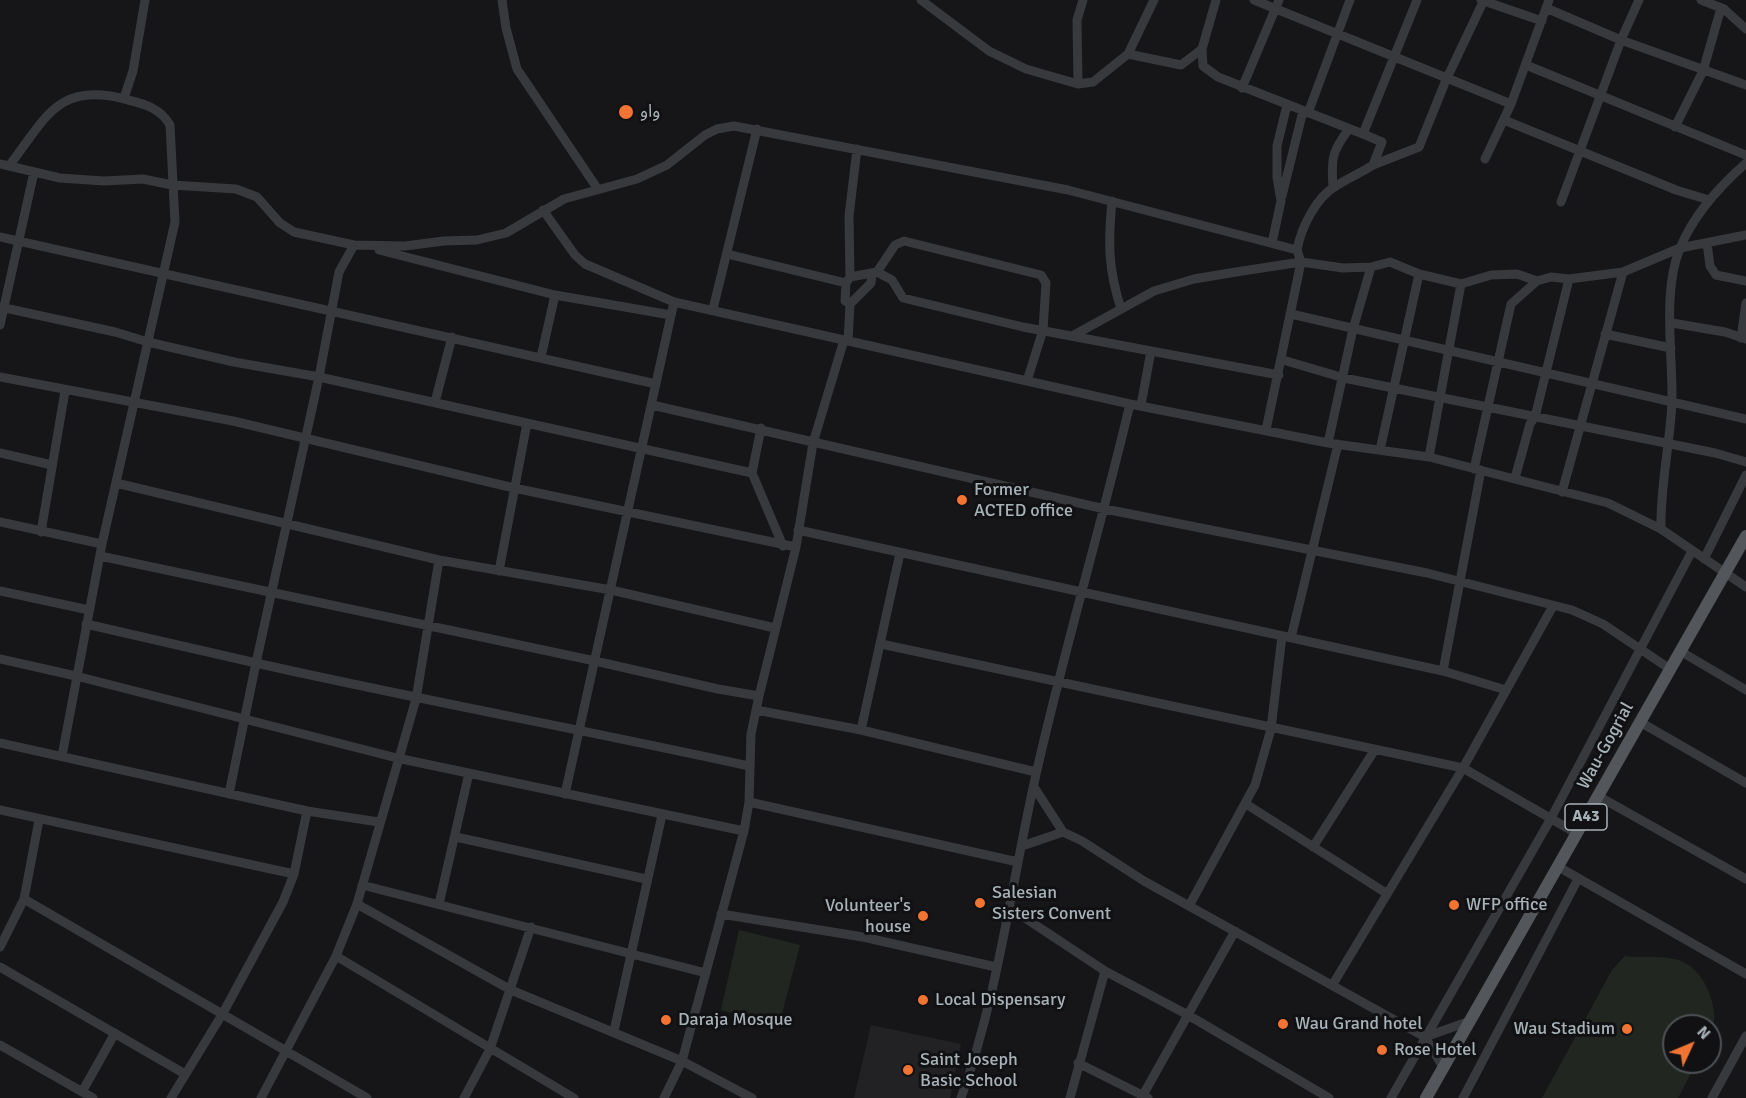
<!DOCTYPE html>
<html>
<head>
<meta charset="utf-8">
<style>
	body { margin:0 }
	#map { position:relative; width:1746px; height:1098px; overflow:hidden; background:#161618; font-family:Signika,sans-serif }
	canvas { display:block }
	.north { position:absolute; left:1662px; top:1014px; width:60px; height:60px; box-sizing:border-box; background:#111113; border:2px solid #4d5155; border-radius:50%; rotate:46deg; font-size:16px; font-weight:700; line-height:24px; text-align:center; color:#a7b2b8 }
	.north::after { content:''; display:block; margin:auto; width:21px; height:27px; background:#f27433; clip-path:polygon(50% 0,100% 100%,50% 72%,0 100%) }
</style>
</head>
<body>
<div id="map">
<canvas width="1746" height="1098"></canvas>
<div class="north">N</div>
</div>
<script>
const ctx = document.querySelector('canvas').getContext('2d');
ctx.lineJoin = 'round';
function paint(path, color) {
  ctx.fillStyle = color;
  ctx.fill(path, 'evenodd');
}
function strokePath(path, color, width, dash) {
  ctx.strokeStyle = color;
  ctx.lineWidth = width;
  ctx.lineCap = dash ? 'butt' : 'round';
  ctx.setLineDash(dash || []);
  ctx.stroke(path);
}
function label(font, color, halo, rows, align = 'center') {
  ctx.font = font + ' Signika,"Noto Sans Arabic",sans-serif';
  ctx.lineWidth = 6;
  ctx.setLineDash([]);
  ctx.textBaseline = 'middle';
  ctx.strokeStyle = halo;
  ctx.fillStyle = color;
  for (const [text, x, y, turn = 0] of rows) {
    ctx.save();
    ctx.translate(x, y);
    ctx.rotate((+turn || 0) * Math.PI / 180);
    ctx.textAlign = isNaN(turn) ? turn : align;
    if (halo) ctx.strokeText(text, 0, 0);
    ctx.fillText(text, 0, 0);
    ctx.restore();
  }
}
paint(new Path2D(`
	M871 1025 961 1044 950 1098H854Z`), '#222225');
paint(new Path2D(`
	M739 930 800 945 779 1025 721 1010Z
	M1625 956C1644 959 1661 954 1681 961 1707 971 1722 1014 1710 1038V1026H1674V1062H1697L1678 1098H1542L1612 970Z`), '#212720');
strokePath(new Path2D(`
	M502 0 506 28 517 69 597 188
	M921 0 989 51 1026 69 1078 84 1093 82 1128 54 1154 0
	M1254 0 1511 104
	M1481 0 1542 21
	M1701 0 1724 9 1746 29
	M1546 8 1621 40 1746 85
	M1202 49 1216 0
	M1128 54 1181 65 1202 49 1203 66 1218 77 1363 134
	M1526 65 1746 155
	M1078 84 1077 20 1083 0
	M1242 88 1279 0
	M124 98 133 71 145 0
	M1308 113 1350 0
	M1504 120 1676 190 1709 200
	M1675 127 1703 71 1721 8
	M1485 159 1511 104 1549 0
	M0 164 60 178 104 181 143 179 172 185 236 189 257 197 280 223 294 232 354 245 405 246 444 241 477 240 506 233 564 199 637 179 667 165 705 135 717 129 734 126 1068 190 1297 250 1301 262 1266 430
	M1373 165 1419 147 1446 80 1484 0
	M9 166C46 118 58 80 128 100 145 104 161 109 170 125L175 222 102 544 62 756
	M1333 187C1331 159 1332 151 1349 129
	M1282 196 1303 111
	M1112 201C1108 243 1108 268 1121 309
	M1561 202 1621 40 1639 0
	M543 210 575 255 585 264 674 302 1130 404 1328 443 1429 457 1608 503 1661 529 1746 587
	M0 237 656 384
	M1272 243 1281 201 1277 177V146L1287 105
	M1707 243 1710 266 1716 275 1746 281
	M354 245 339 272 319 377 256 663C420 700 585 730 749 766
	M379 250 555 295
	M1297 250C1301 228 1316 197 1336 186 1348 178 1361 173 1373 165L1382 142 1363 134 1417 0
	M727 254 846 283
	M877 272 892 280 903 298 1023 327 1279 375
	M850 277 877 272 895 245 904 241 1041 275 1046 283 1043 330 1027 381
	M850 304 871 283 872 274
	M0 307 115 332 148 342 234 362 319 377 752 473 761 428
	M713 309 757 129
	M1291 314 1746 419
	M1672 323 1725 332 1746 339
	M0 325 34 172
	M1605 334 1671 348
	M1074 335 1154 291 1194 279 1236 272 1301 262 1343 268 1371 267 1390 262 1419 274 1461 284 1491 275 1517 274 1537 281 1551 277 1569 279 1623 272 1680 248 1746 235
	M1741 338 1746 303
	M848 341 850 304 845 301 846 283 850 277 849 216 857 149
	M541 357 555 295 671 315
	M1283 360 1344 378 1715 453 1746 462
	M0 377 233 421 514 488 796 547
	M435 402 452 337
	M652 405 1105 509 1427 573 1572 610 1603 624 1670 669
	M1141 405 1151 351
	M1328 443 1353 329 1371 267
	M1380 450 1419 274
	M0 453 52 465
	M1429 457 1461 284
	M1474 469 1511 304 1537 281
	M752 473 783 546
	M1515 478 1530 424 1535 417 1569 279
	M116 483 439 560 611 590 775 628
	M1562 492 1623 272
	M0 522 102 544
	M1661 529C1660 486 1670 445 1672 402 1673 355 1662 292 1680 248 1694 214 1719 187 1746 163
	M798 530 1443 671 1506 690
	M41 532 65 391
	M100 556 595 661 718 689 759 696
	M1704 559 1746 475
	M499 571 527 423
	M0 591 89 610
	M86 624 256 663 229 794
	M1291 638 1338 444
	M881 644 1463 768 1576 833
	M1680 651 1746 690
	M0 659 76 676 397 758 744 831
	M1443 671 1481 470
	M756 710 861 730 1036 772
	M1640 722 1746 783
	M861 730 900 553
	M0 743 307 811 379 822
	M1034 787 1063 832 1082 841 1144 881 1425 1037 1444 1069
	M565 794 674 302
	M1598 796 1746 879
	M749 802 1018 862
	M1246 804 1386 893
	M0 810 294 874
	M456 837 646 879
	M1022 846 1063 832
	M1313 847 1374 751
	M1557 866 1746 974
	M362 885 706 973
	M24 899 367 1098
	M357 904 511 990 682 1061 752 1098
	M439 904 469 773
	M1189 906 1255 785 1271 729 1282 636
	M1010 908 1105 971 1188 1015 1329 1098
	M721 914 863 937 996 967
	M0 947 24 899 39 820
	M336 956 574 1098
	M0 967 185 1074
	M1333 984 1463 768 1553 606
	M614 1031 662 815
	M1425 1037 1470 1021
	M0 1045 93 1098
	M1078 1063 1148 1098
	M82 1092 115 1033
	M1143 1095 1235 931
	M171 1098 223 1013 283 902 294 874 307 811
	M261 1098 336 956 357 904 416 699 439 560
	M464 1098 490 1049 531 927
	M664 1098 682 1061 744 831 749 802 751 734 759 696 796 547 813 443 844 340
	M961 1098C999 992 1012 879 1037 770 1065 647 1101 526 1130 404
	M1070 1098 1105 971
	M1391 1098 1550 820 1692 551
	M1463 1098 1578 879
	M1712 1098 1746 1036`), '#37393d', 9);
strokePath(new Path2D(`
	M1426 1098 1746 536`), '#53575c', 12);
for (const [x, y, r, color] of [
	[626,112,8,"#f27433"],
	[962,500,6,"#f27433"],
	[980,903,6,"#f27433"],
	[1454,905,6,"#f27433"],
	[923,916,6,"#f27433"],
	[923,1000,6,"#f27433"],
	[666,1020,6,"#f27433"],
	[1283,1024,6,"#f27433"],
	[1627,1029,6,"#f27433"],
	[1382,1050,6,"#f27433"],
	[908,1070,6,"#f27433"]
]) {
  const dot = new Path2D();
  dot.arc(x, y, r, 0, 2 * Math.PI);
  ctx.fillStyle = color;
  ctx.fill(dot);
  strokePath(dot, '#111113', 2);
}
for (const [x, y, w] of [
	[1586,817,42]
]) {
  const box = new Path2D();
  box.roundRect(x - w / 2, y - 13, w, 26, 4.5);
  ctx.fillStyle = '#111113';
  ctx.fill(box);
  strokePath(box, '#a7b2b8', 1.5);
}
label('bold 16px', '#a7b2b8', null, [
	["A43",1586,817]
]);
label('18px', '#a7b2b8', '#111113', [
	["واو",640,112],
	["Former",974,490],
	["ACTED office",974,511],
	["Salesian",992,893],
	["Sisters Convent",992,914],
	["WFP office",1466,905],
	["Volunteer's",911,906,"right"],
	["house",911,927,"right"],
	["Local Dispensary",935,1000],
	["Daraja Mosque",678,1020],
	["Wau Grand hotel",1295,1024],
	["Wau Stadium",1615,1029,"right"],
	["Rose Hotel",1394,1050],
	["Saint Joseph",920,1060],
	["Basic School",920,1081]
], 'left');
label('18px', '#a7b2b8', '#111113', [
	["Wau-Gogrial",1606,746,-61]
]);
</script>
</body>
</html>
